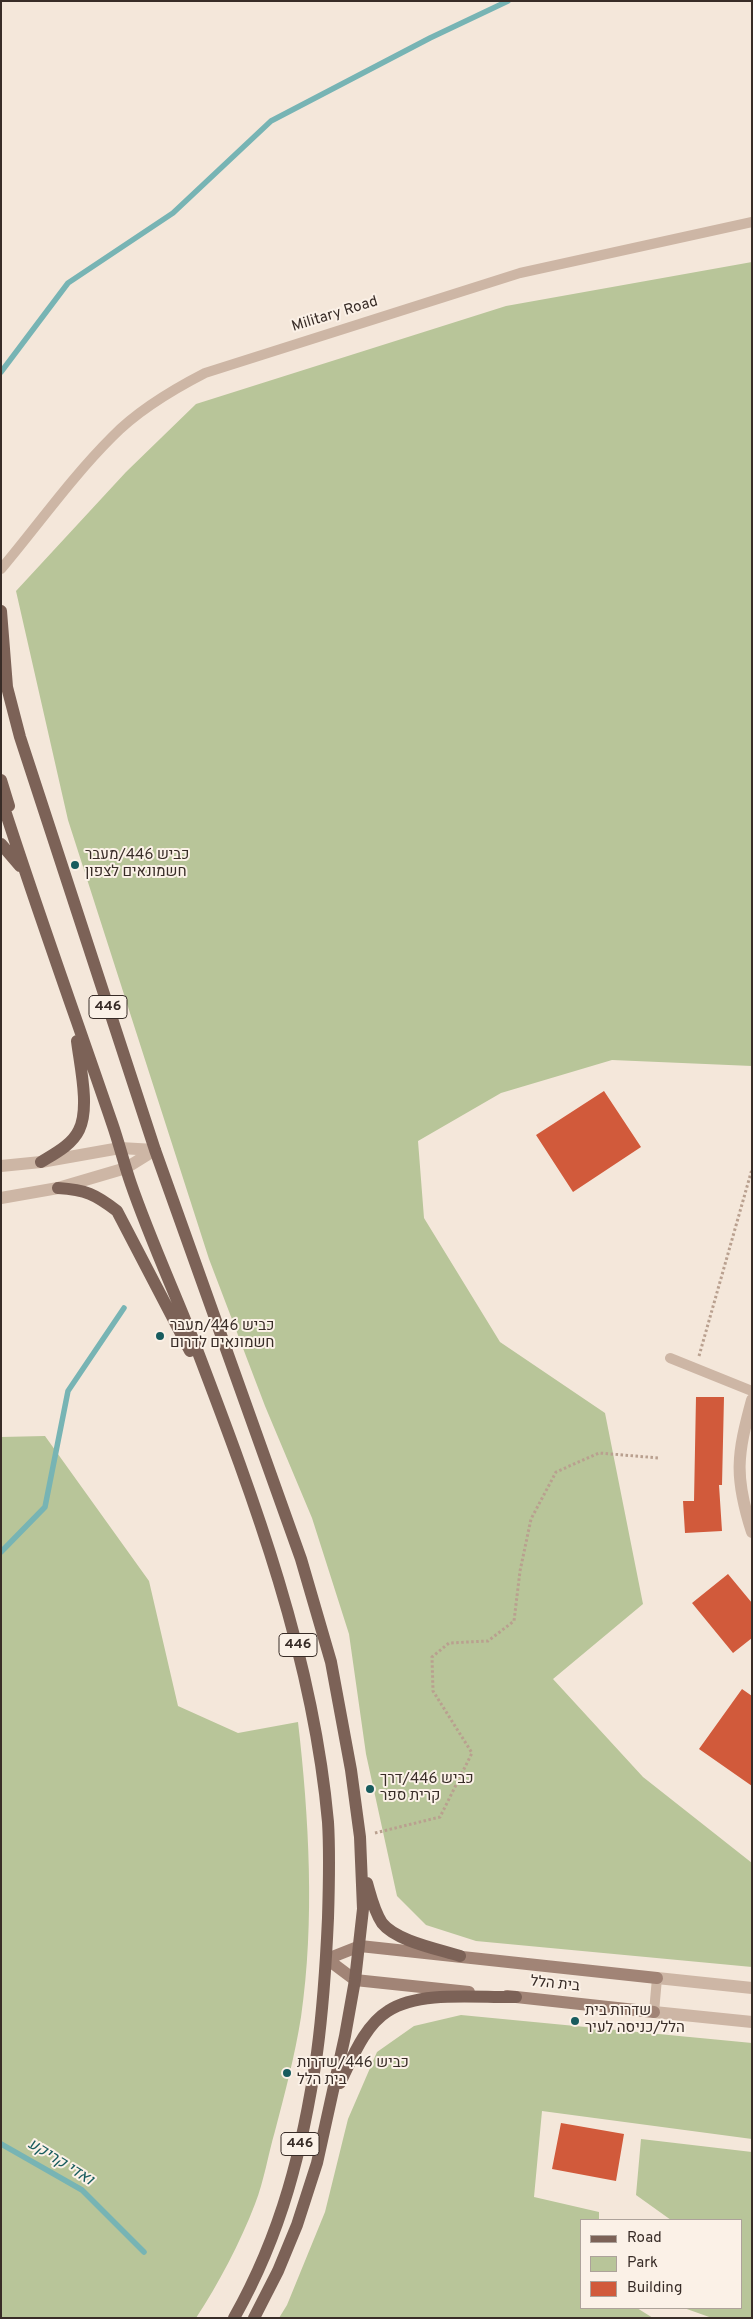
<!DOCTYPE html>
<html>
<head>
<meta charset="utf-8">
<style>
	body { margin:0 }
	#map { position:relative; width:753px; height:2319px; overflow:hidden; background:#f4e7da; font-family:Overpass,sans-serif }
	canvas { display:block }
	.frame { position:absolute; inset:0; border:2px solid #382c27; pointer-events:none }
	.legend { position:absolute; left:580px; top:2219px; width:162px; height:90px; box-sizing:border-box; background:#fbf1e7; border:1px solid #ada29a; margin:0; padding:6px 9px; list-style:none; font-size:15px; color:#382c27 }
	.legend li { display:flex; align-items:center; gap:10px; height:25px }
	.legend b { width:25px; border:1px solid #ada29a }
</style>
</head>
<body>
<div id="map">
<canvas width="753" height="2319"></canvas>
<div class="frame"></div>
<ul class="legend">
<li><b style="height:6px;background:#7c6257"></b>Road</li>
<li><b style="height:14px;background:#b8c599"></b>Park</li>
<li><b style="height:14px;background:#d15a3b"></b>Building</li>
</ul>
</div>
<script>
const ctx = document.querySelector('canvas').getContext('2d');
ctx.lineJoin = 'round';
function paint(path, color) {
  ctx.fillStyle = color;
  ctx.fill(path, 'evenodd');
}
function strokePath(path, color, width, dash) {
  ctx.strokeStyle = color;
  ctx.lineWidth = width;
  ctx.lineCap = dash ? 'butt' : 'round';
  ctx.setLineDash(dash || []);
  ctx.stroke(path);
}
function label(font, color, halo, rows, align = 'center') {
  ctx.font = font + ' Overpass,Heebo,sans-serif';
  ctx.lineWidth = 4;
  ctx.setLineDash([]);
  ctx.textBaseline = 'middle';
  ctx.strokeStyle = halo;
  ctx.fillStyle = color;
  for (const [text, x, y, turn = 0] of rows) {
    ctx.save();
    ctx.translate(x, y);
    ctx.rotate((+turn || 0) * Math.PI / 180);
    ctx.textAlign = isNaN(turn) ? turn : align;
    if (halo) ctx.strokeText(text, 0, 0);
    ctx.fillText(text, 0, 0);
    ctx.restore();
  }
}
paint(new Path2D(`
	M752 262V1066L612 1060 501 1093 418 1141 424 1218 500 1342 605 1413 643 1604 553 1679 643 1777 752 1863V1967L476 1941 426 1925 397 1896 366 1754 349 1634 312 1518 265 1406 209 1259 68 820 16 591 126 472 196 404 506 306Z
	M45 1436 149 1581 178 1706 238 1733 298 1722C309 1817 315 1922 301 2017 295 2055 285 2093 275 2131 268 2155 264 2181 255 2204 240 2243 219 2283 196 2318H1V1437Z
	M461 2015 752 2043V2139L542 2111 534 2197 599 2212V2220H582V2308H637L653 2318H279L287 2305 325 2212 348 2119 377 2052 414 2026Z
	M641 2139 752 2152V2318H712L684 2308H742V2220H671L636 2195Z`), '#b8c599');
strokePath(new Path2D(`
	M1 372 68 283 173 213 271 121 430 38 508 1
	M1 1552 45 1507 68 1391 124 1308
	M1 2144 82 2190 144 2252`), '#77b4b4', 5.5);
paint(new Path2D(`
	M604 1091 641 1147 573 1192 536 1135Z
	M696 1397H724L722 1485H719L722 1531 685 1533 683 1501H694Z
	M728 1574 752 1603V1638L733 1653 692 1603Z
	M742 1689 752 1696V1786L699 1749Z
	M561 2123 624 2134 616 2181 552 2169Z`), '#d15a3b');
strokePath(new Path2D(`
	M699 1356 752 1169
	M375 1833 440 1817 472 1753 433 1691 432 1657 449 1643 488 1641 514 1621 520 1571 531 1519 556 1472 599 1453 659 1458`), '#b9a08f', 3, [2.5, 2.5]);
strokePath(new Path2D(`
	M1 569C38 525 71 478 112 437 138 410 172 390 205 373L520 273 752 222
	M670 1358 752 1391
	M654 2012 657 1978`), '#cdb6a5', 10);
strokePath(new Path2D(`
	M1 1166 41 1162 120 1148 155 1150 126 1168 58 1188 1 1198`), '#cdb6a5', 12);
strokePath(new Path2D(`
	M752 1400C737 1455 734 1476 752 1532
	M657 1978 752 1988
	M654 2012 752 2022`), '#cdb6a5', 12);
strokePath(new Path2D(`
	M327 1959 355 1980 469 1992
	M327 1959 360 1946 657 1978
	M507 1996 654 2012`), '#a18476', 12);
strokePath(new Path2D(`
	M1 611 7 687 20 737 155 1150 301 1559 331 1662 351 1770 360 1837 363 1909 355 1980 345 2036 317 2163 297 2225 278 2271 254 2318
	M1 780 9 806
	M1 798C36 907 75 1015 112 1123 119 1143 124 1164 131 1184 150 1239 175 1293 196 1347 255 1502 313 1656 328 1822 330 1854 329 1886 328 1918 326 1963 323 2008 317 2053 303 2148 282 2233 234 2318
	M1 844 20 866
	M41 1162C54 1154 72 1145 79 1130 90 1108 80 1066 77 1041
	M58 1188C86 1190 95 1194 117 1211L190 1351
	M367 1883C371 1897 374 1911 382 1923 396 1941 438 1949 460 1956
	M340 2083C352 2059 364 2026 388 2011 420 1990 479 1998 516 1997`), '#7c6257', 12);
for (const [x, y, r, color] of [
	[75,865,5,"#185c5e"],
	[160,1336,5,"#185c5e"],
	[370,1789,5,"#185c5e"],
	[575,2021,5,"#185c5e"],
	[287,2073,5,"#185c5e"]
]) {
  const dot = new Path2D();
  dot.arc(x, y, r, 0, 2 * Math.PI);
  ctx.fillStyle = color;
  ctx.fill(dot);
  strokePath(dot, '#fbf1e7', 2);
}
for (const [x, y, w] of [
	[108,1007,38],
	[298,1645,38],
	[300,2144,38]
]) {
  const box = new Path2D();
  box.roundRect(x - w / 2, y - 11.5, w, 23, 4);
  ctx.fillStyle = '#fbf1e7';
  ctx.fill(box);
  strokePath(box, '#382c27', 1);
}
label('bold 14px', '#382c27', null, [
	["446",108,1007],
	["446",298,1645],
	["446",300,2144]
]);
label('15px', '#382c27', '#fbf1e7', [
	["Military Road",335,315,-17],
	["בית הלל",555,1985,6]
]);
label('15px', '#382c27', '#fbf1e7', [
	["כביש 446/מעבר",85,856],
	["חשמונאים לצפון",85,873],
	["כביש 446/מעבר",170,1327],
	["חשמונאים לדרום",170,1344],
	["כביש 446/דרך",380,1780],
	["קרית ספר",380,1797],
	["שדרות בית",585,2012],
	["הלל/כניסה לעיר",585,2029],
	["כביש 446/שדרות",297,2064],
	["בית הלל",297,2081]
], 'left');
label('italic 16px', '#185c5e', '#fbf1e7', [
	["ואדי קריקע",60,2163,32]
]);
</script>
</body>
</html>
